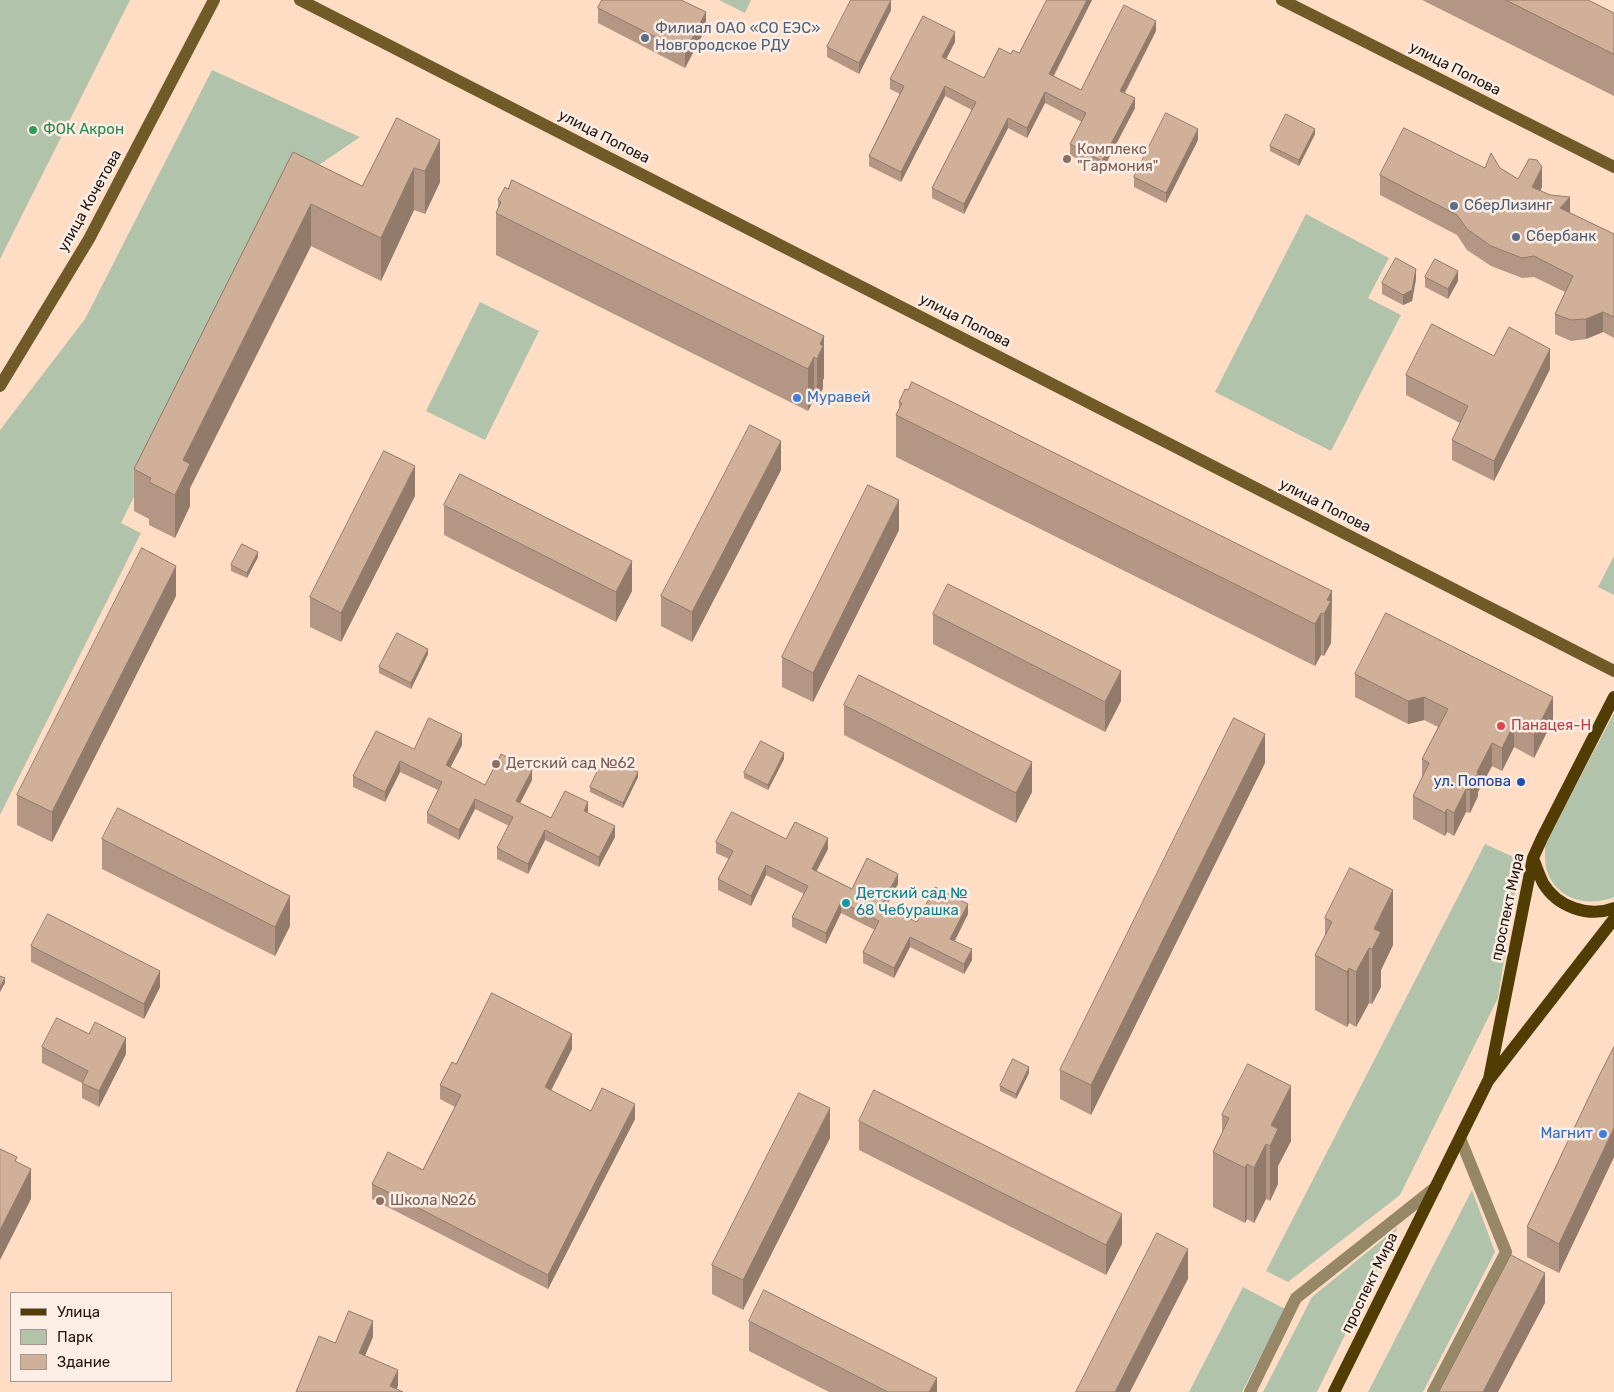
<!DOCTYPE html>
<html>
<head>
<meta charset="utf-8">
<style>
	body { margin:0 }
	#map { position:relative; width:1614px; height:1392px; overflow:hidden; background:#ffddc5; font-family:Rubik,sans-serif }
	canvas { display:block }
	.legend { position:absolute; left:10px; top:1292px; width:162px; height:90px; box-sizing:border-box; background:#fceee5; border:1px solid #a4978f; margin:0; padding:6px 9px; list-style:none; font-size:15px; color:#21150d }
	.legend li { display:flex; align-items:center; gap:10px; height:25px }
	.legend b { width:25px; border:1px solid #a4978f }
</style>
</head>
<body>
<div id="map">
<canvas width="1614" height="1392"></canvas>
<ul class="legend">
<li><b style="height:6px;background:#513d04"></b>Улица</li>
<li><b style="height:14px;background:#b2c3ab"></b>Парк</li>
<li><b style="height:14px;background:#d0b099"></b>Здание</li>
</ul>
</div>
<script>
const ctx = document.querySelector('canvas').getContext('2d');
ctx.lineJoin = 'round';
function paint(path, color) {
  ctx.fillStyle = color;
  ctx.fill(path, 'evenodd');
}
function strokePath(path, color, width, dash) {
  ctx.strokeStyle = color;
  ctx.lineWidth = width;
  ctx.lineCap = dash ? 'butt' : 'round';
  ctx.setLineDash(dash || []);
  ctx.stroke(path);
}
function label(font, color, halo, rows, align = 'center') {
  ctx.font = font + ' Rubik,sans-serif';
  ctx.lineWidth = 5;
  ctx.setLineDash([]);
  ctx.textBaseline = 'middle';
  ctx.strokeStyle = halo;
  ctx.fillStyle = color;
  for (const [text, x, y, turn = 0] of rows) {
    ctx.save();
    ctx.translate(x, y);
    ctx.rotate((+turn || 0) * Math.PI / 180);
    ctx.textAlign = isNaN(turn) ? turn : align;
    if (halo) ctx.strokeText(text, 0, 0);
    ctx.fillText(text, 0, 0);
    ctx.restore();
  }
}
paint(new Path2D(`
	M0 0H130L0 259Z
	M719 0H751L745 13Z
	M212 70 360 137 288 186 121 523 141 533 0 815V430L85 319Z
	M1306 214 1389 258 1368 298 1401 315 1331 451 1215 392Z
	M480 302 539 331 485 440 426 411Z
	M1614 556V595L1598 587Z
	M1614 713V897C1592 906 1564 902 1551 880 1544 869 1545 856 1545 844Z
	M1485 844 1520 860 1498 998 1400 1195 1288 1282 1266 1271Z
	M1472 1190 1495 1252 1423 1392H1368Z
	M1398 1227 1317 1392H1263L1312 1297Z
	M1243 1287 1285 1309 1242 1392H1189Z`), '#b2c3ab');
strokePath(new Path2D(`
	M1250 1392 1296 1298 1436 1187
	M1433 1392 1506 1252 1460 1138`), '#968867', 12);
strokePath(new Path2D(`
	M300 0 1614 671
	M1282 0 1614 167
	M0 386 89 239 214 0`), '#705b28', 12);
strokePath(new Path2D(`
	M1533 858C1536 866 1539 875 1543 883 1557 907 1589 918 1614 908
	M1489 1079 1533 858 1542 838 1614 697
	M1334 1392 1488 1081 1614 919`), '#513d04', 12);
paint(new Path2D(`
	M1092 0 1054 76 1081 90 1156 31 1125 93 1135 108 1102 171 1070 155V144L1082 122 1045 103 1027 138 1008 128 964 214 932 198V188L972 110 945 96 901 182 869 166V156L900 94 890 89V79L955 42 946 59 984 78 1011 54 1019 53Z
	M1422 0H1588L1614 13V96Z
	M598 8 706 28 685 68 598 23Z
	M891 10 859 74 827 57V47Z
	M397 118 440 182 425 214 414 210 381 281 311 246 190 488V506L175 538 149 525V519L134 511V469L293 152 362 186Z
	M1315 134 1299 166 1270 151V146Z
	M1198 140 1166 203 1134 187V177Z
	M1485 168H1500L1518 179 1542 187 1540 190 1570 213 1614 234V338L1603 332 1586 339 1571 341 1555 334V314L1565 292 1534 277 1522 278 1491 266 1467 250 1457 235 1380 195V175Z
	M498 200 824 336V378L823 380V388L817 401 814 399 808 411 496 255V213L498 208Z
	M1425 277 1458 281 1448 299 1425 287Z
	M1416 279 1412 301 1403 305 1382 294V283Z
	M1494 356 1550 369 1494 481 1452 460V440L1460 423 1406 395V375Z
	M899 402 1332 591 1331 643 1324 656 1321 655 1315 666 896 457V415L899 409Z
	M781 470 692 642 661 626V596Z
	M415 496 341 642 310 627V597Z
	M444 505 632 591 616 622 444 535Z
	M899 530 813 702 782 687V657Z
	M258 557 247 578 231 571V565Z
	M176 596 52 842 17 825V795Z
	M933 614 1121 701 1105 732 933 644Z
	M428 654 411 689 379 673V667Z
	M1355 674 1553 720 1534 758 1514 747 1502 771 1492 766 1478 792V796L1470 813 1466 812 1454 836 1447 832 1445 836 1413 819V796L1422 778V759L1438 727 1424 720 1408 724 1355 697Z
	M844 705 1032 792 1016 823 844 735Z
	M462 745 450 768 485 785 532 780 520 803 551 818 588 813 615 837 599 867 545 840 528 874 497 859V848L509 826 475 809 459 840 427 823V813L438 790 400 772 385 802 353 787V776L414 749Z
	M784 759 768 790 744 778V773Z
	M1265 763 1091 1115 1060 1099V1070Z
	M638 777 623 808 590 792V787Z
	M102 839 290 926 275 956 102 869Z
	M786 839 828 849 816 871 852 889 898 884 886 907 917 922 968 914 955 941 972 960 964 974 910 947 894 978 863 963V952L875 930 841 913 826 944 792 927V917L804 894 766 875 751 906 718 890V879L729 859 716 853V842Z
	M1325 918 1393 945 1381 970V987L1372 1004 1369 1003 1356 1027 1349 1023 1347 1027 1315 1010V955L1325 937Z
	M31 946 160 987 144 1019 31 962Z
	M89 1034 126 1054 99 1107 82 1098V1083L42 1063V1047Z
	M1614 1047V1157L1559 1273 1527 1257V1227Z
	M572 1049 551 1091 591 1111 635 1119 548 1289 372 1199V1184L423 1170 455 1107 440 1099V1085L456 1064Z
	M1029 1073 1016 1099 1000 1091V1086Z
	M1222 1115 1291 1141 1278 1166V1184L1270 1201 1266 1199 1254 1223 1247 1219 1245 1223 1213 1207V1152L1222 1133Z
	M859 1121 1122 1244 1106 1275 859 1150Z
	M830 1138 743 1310 712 1294V1265Z
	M749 1321 937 1392H829L749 1351Z`), '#b39784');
paint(new Path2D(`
	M891 0V10L859 74V63Z
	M1087 0H1092L1049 84V74Z
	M706 12V28L685 68V52Z
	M1156 21V31L1120 101V91Z
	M955 32V42L942 67V57Z
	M945 86V96L901 182V172Z
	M1045 92V103L1027 138V128Z
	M1135 98V108L1102 171V161Z
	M1008 118V128L964 214V204Z
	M1198 129V140L1166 203V193Z
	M1315 129V134L1299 166V160Z
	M440 140V182L425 214V171Z
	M1542 167V187L1532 208V187Z
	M414 168V210L381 281V238Z
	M1570 197V218L1560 208Z
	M311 204V246L190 488V506L175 538V495L183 460Z
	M1416 269V279L1412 301 1403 305V295Z
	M1458 271V281L1448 299V289Z
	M1603 312V332L1586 339V319Z
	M824 336V378L823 380V388L817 401V359L820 344Z
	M1550 349V369L1494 481V461Z
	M814 357V399L808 411V369Z
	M781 441V470L692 642V612Z
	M415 466V496L341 642V613Z
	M899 500V530L813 702V673Z
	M258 552V557L247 578V573Z
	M632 561V591L616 622V592Z
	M176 566V596L52 842V812Z
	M1332 591 1331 643 1324 656V614L1327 600Z
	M1321 613V655L1315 666V624Z
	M428 649V654L411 689V683Z
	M1121 671V701L1105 732V702Z
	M1424 697V720L1408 724V701Z
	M1553 697V720L1534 758V735Z
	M1514 724V747L1502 771V748Z
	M462 734V745L446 776V765Z
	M1265 734V763L1091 1115V1085Z
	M1492 743V766L1478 792V796L1470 813V790L1477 772Z
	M784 753V759L768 790V785Z
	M400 761V772L385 802V792Z
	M1032 762V792L1016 823V793Z
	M532 770V780L516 811V801Z
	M638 772V777L623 808V803Z
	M1466 789V812L1454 836V813Z
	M475 799V809L459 840V830Z
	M588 802V813L584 811Z
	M1447 809V832L1445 836V813Z
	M615 826V837L599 867V857Z
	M545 830V840L528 874V864Z
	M828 838V849L812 880V869Z
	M766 865V875L751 906V896Z
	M898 874V884L882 915V905Z
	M1393 890V945L1381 970V987L1372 1004V949L1374 929Z
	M290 896V926L275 956V927Z
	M841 902V913L826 944V933Z
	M968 904V914L950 949V939Z
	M910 937V947L894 978V968Z
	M1369 948V1003L1356 1027V972Z
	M972 949V960L964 974V964Z
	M1349 968V1023L1347 1027V972Z
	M160 971V987L144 1019V1004Z
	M5 978V983L0 992V987Z
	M572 1034V1049L545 1102V1087Z
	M126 1038V1054L99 1107V1091Z
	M1029 1067V1073L1016 1099V1094Z
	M1291 1086V1141L1278 1166V1184L1270 1201V1146L1271 1125Z
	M635 1104V1119L548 1289V1275Z
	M830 1108V1138L743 1310V1280Z
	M1614 1128V1157L1559 1273V1244Z
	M1266 1144V1199L1254 1223V1168Z
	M1247 1164V1219L1245 1223V1168Z
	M31 1169V1199L0 1260V1230Z
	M1122 1214V1244L1106 1275V1245Z
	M1188 1249V1279L1130 1392H1115Z
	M1545 1273V1303L1498 1392H1483Z
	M373 1321V1337L359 1370V1353Z
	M398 1370V1386L395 1392 390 1386Z
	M937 1378V1392H929Z`), '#927b6b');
const building = new Path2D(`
	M602 0H681L706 12 685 52 598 8Z
	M851 0H891L859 63 827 47Z
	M1047 0H1087L1049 74 1081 90 1124 5 1156 21 1120 91 1135 98 1102 161 1070 144 1086 113 1045 92 1027 128 1008 118 964 204 932 188 976 102 945 86 901 172 869 156 904 86 890 79 923 16 955 32 942 57 984 78 999 48 1011 54 1013 50 1019 53Z
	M1506 0H1588L1614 13V54Z
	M1166 113 1198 129 1166 193 1134 177Z
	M1286 114 1315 129 1299 160 1270 146Z
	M397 118 440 140 425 171 414 168 381 238 311 204 183 460 190 464 175 495 149 482 151 478 134 469 293 152 362 186Z
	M1404 128 1485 168 1491 153 1500 168 1518 179 1529 159 1537 160 1542 167 1532 187 1550 195 1570 197 1560 208 1614 234V317L1603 312 1586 319 1571 320 1555 314 1573 276 1534 256 1522 258 1491 246 1467 229 1457 215 1380 175Z
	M512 180 824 336 820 344 823 346 817 359 814 357 808 369 496 213 501 202 498 200 505 187 508 189Z
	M1396 258 1416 269 1412 290 1403 295 1382 283Z
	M1435 259 1458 271 1448 289 1425 277Z
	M1432 324 1494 356 1509 327 1550 349 1494 461 1452 440 1468 406 1406 375Z
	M912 382 1332 591 1327 600 1331 601 1324 614 1321 613 1315 624 896 415 902 403 899 402 905 389 908 390Z
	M750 425 781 441 692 612 661 596Z
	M384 451 415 466 341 613 310 597Z
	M460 474 632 561 616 592 444 505Z
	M868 485 899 500 813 673 782 657Z
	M242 544 258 552 247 573 231 565Z
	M142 548 176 566 52 812 17 795Z
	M948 584 1121 671 1105 702 933 614Z
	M1386 613 1553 697 1534 735 1514 724 1502 748 1492 743 1477 772 1478 773 1470 790 1466 789 1454 813 1447 809 1445 813 1413 796 1429 763 1422 759 1448 709 1424 697 1408 701 1355 674Z
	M397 633 428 649 411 683 379 667Z
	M859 675 1032 762 1016 793 844 705Z
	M429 718 462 734 446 765 485 785 501 754 532 770 516 801 551 818 565 791 588 802 584 811 615 826 599 857 545 830 528 864 497 848 513 817 475 799 459 830 427 813 442 782 400 761 385 792 353 776 376 731 414 749Z
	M1234 718 1265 734 1091 1085 1060 1070Z
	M761 741 784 753 768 785 744 773Z
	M605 756 638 772 623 803 590 787Z
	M118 808 290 896 275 927 102 839Z
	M732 812 786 839 795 822 828 838 812 869 852 889 867 858 898 874 882 905 917 922 935 887 968 904 950 939 972 949 964 964 910 937 894 968 863 952 879 921 841 902 826 933 792 917 808 886 766 865 751 896 718 879 733 851 716 842Z
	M1350 868 1393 890 1374 929 1381 932 1372 949 1369 948 1356 972 1349 968 1347 972 1315 955 1332 922 1325 918Z
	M48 914 160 971 144 1004 31 946Z
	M0 976 5 978 0 987Z
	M492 993 572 1034 545 1087 591 1111 602 1088 635 1104 548 1275 372 1184 388 1152 423 1170 461 1095 440 1085 452 1062 456 1064Z
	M57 1018 89 1034 95 1022 126 1038 99 1091 82 1083 88 1071 42 1047Z
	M1614 1047V1128L1559 1244 1527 1227 1599 1076Z
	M1013 1059 1029 1067 1016 1094 1000 1086Z
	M1248 1064 1291 1086 1271 1125 1278 1129 1270 1146 1266 1144 1254 1168 1247 1164 1245 1168 1213 1152 1229 1118 1222 1115Z
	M874 1090 1122 1214 1106 1245 859 1121Z
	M799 1093 830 1108 743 1280 712 1265Z
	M0 1149 17 1157 15 1161 31 1169 0 1230Z
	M1157 1233 1188 1249 1115 1392H1076Z
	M1511 1255 1545 1273 1483 1392H1439Z
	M764 1290 937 1378 929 1392H888L749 1321Z
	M349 1311 373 1321 359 1353 398 1370 390 1386 403 1392H296L319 1336 335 1343Z`);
paint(building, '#d0b099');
strokePath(building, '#927b6b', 1);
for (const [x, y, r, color] of [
	[645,38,5,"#5c6f8a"],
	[33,130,5,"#2e9e5b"],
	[1067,159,5,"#8d6e63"],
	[1454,206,5,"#5c6f8a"],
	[1516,237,5,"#5c6f8a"],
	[797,398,5,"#3f7fe0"],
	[1501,726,5,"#e0444e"],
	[496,764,5,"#8d6e63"],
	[1521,782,5,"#1a4fb4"],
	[846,903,5,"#0f9aa8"],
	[1603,1134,5,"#3f7fe0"],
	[380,1201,5,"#8d6e63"]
]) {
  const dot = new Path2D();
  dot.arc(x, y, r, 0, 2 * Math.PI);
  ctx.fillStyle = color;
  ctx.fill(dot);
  strokePath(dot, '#fceee5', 2);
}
label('15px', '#4e5e75', '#fceee5', [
	["Филиал ОАО «СО ЕЭС»",655,29],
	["Новгородское РДУ",655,46],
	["СберЛизинг",1464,206],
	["Сбербанк",1526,237]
], 'left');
label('15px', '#21150d', '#fceee5', [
	["улица Попова",1455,69,27],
	["улица Попова",604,137,27],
	["улица Кочетова",90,201,-61],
	["улица Попова",965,321,27],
	["улица Попова",1325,506,27],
	["проспект Мира",1508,907,-78],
	["проспект Мира",1370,1283,-64]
]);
label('15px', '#27864d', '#fceee5', [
	["ФОК Акрон",43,130]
], 'left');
label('15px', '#785e54', '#fceee5', [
	["Комплекс",1077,150],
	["\"Гармония\"",1077,167],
	["Детский сад №62",506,764],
	["Школа №26",390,1201]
], 'left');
label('15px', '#366cbe', '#fceee5', [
	["Муравей",807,398],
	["Магнит",1593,1134,"right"]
], 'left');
label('15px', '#be3a42', '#fceee5', [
	["Панацея-Н",1511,726]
], 'left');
label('15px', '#164399', '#fceee5', [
	["ул. Попова",1511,782]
], 'right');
label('15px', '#0d838f', '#fceee5', [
	["Детский сад №",856,894],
	["68 Чебурашка",856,911]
], 'left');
</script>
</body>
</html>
